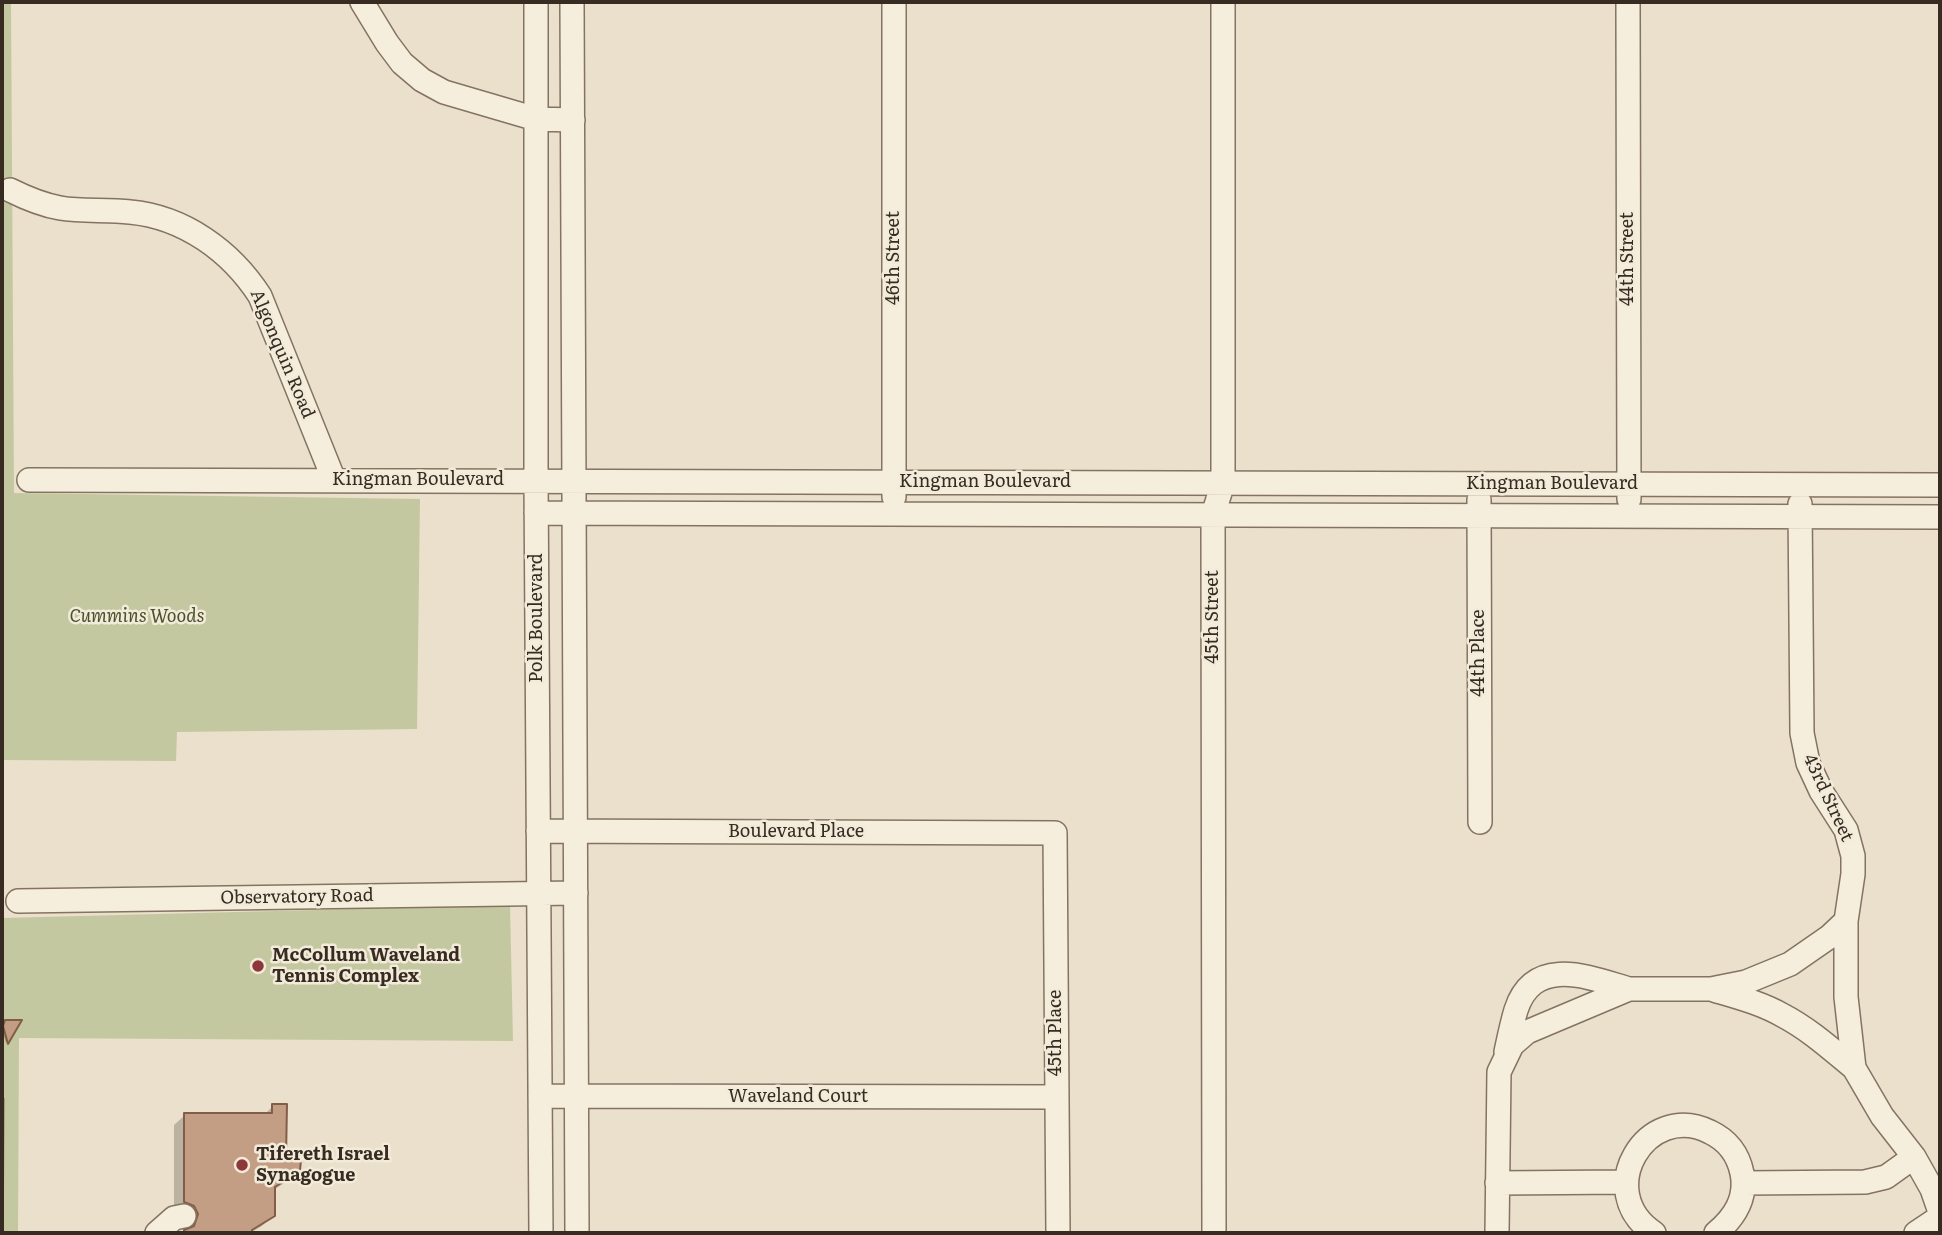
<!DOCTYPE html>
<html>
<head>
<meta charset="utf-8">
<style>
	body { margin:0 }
	#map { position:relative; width:1942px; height:1235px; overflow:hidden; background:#eae0cb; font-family:Literata,serif }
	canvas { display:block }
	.frame { position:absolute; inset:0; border:4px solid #382c22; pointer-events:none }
</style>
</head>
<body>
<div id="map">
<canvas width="1942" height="1235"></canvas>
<div class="frame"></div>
</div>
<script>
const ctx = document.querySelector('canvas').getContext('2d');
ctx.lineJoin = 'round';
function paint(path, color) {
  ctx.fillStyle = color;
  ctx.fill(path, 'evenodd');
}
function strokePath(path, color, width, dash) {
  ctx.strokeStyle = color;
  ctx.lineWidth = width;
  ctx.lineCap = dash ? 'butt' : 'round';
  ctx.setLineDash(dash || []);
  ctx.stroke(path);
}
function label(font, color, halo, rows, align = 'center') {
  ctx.font = font + ' Literata,serif';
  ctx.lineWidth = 5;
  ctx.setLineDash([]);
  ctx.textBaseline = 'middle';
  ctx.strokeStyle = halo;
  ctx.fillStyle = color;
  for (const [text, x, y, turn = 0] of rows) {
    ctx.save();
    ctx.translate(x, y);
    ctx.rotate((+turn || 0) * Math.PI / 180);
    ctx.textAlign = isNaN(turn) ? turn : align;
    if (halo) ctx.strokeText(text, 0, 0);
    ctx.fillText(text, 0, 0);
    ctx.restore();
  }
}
paint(new Path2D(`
	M2 2H11L14 493 420 499 417 729 177 732 176 761 2 760Z
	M510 905 513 1041 19 1038 18 1233H2V918Z`), '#c4c8a0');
paint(new Path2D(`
	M6 1022H19L6 1043 2 1030Z
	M2 1098H5L4 1191 2 1194Z
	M273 1106 284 1160 299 1170 288 1181 273 1190V1215L262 1226 250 1233H183L188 1225 174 1213V1125L185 1115H264Z`), '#0003');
const building = new Path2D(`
	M5 1020H22L8 1044 3 1026Z
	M272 1104H287L286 1158 301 1159 300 1171 275 1187V1216L252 1230V1233H184V1230L194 1226 198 1214 194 1206 184 1202V1113H272Z`);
paint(building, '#c49d85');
strokePath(building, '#825e49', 2);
const minor = new Path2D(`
	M362 2 387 43 402 63 422 80 444 92 536 119 573 120
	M536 2V481L541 1233
	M572 2 577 1233
	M894 2V497
	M1628 2 1629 499
	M10 190C26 198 43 205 60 208 83 212 107 209 130 212 184 217 231 251 260 296L334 480
	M29 480 1940 485
	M1479 500 1480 822
	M1800 504 1802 733 1808 763 1821 791 1846 830 1853 856V874L1846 921V997L1854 1068 1882 1116 1914 1157 1932 1189 1940 1212
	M536 513 1940 517
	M538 831 1055 833 1058 1233
	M18 901 576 893
	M1714 990C1737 997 1761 1003 1782 1015 1809 1029 1831 1049 1854 1068
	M1506 1052C1509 1038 1512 1023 1516 1010 1534 954 1591 978 1629 989
	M540 1096 1057 1097
	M1497 1183 1626 1182
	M1744 1183 1865 1182 1886 1177 1914 1157
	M157 1233 174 1218 184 1216
	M1214 1233 1213 515 1223 483V2
	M1497 1233 1499 1072 1512 1045 1527 1032 1629 989H1711L1746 982 1790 964 1829 937 1846 921
	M1654 1233C1592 1192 1646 1100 1710 1132 1727 1140 1738 1154 1742 1173 1747 1198 1735 1217 1716 1233
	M1916 1233 1940 1217`);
strokePath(minor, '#857361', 26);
strokePath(minor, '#f6eedd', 23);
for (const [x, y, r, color] of [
	[258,966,7,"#8e373b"],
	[242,1165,7,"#8e373b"]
]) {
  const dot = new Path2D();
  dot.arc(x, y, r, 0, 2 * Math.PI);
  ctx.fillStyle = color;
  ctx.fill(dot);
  strokePath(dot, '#f2ebda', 2.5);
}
label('18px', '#382c22', '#f2ebda', [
	["46th Street",894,258,-90],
	["44th Street",1628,259,-90],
	["Algonquin Road",282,354,67],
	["Kingman Boulevard",418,480],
	["Kingman Boulevard",985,482],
	["Kingman Boulevard",1552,484],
	["45th Street",1213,617,-90],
	["Polk Boulevard",537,618,-90],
	["44th Place",1479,653,-90],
	["43rd Street",1828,798,65],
	["Boulevard Place",796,832],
	["Observatory Road",297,897,-1],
	["45th Place",1056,1033,-90],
	["Waveland Court",798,1097]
]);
label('italic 18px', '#49522b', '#f2ebda', [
	["Cummins Woods",137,617]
]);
label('bold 18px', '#382c22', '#f2ebda', [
	["McCollum Waveland",272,956],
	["Tennis Complex",272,977],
	["Tifereth Israel",256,1155],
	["Synagogue",256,1176]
], 'left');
</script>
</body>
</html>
